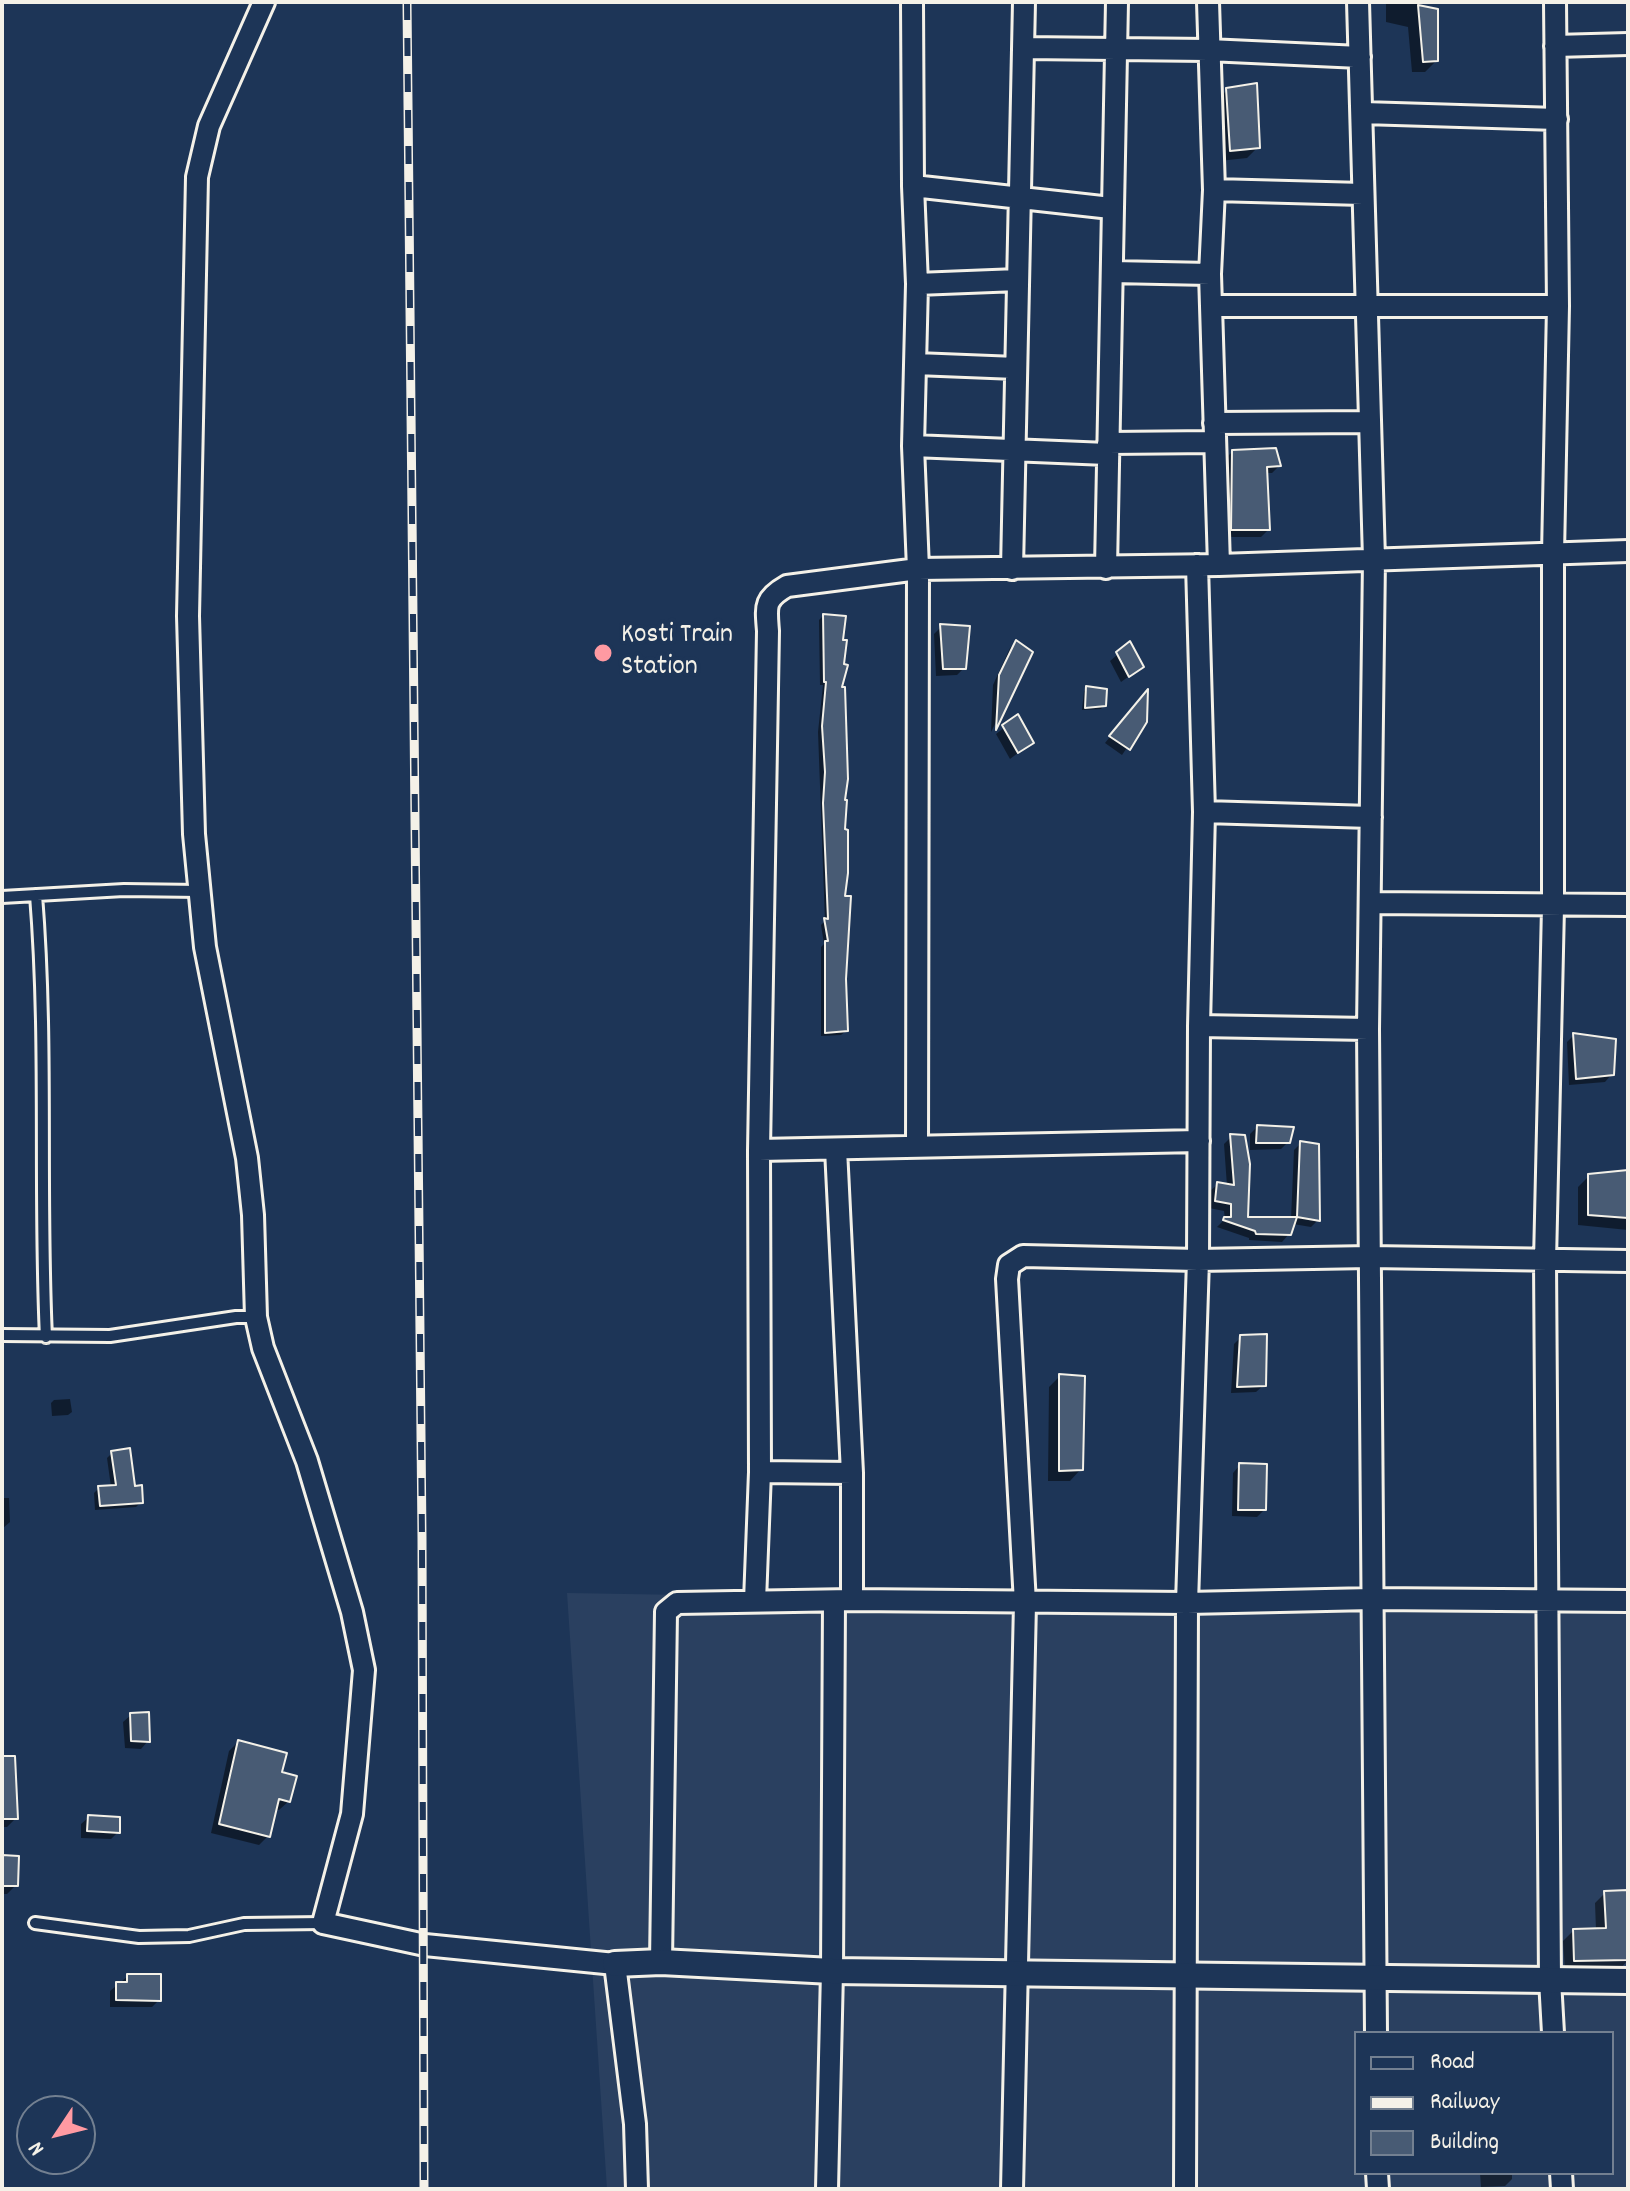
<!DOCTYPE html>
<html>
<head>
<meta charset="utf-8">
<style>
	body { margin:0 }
	#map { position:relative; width:1630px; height:2191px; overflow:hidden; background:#1d3557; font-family:Dekko,sans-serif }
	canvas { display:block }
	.frame { position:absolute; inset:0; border:4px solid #f4f1e8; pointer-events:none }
	.legend { position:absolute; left:1354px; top:2031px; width:260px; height:144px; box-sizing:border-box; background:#1d3557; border:2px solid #738091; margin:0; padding:10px 14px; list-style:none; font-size:24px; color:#f4f1e8 }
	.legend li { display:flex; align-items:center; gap:16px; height:40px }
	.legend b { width:40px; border:2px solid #738091 }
	.north { position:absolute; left:16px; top:2095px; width:80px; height:80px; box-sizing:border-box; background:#1d3557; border:2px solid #738091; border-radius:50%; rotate:235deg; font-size:22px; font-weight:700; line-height:32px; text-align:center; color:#f4f1e8 }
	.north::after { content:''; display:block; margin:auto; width:28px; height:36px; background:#ff9aa2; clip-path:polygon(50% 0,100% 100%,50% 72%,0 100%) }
</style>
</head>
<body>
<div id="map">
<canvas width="1630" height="2191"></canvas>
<div class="frame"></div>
<ul class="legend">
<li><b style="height:10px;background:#1d3557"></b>Road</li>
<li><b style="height:10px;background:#f4f1e8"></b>Railway</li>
<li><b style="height:22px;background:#485b74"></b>Building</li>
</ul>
<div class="north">N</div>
</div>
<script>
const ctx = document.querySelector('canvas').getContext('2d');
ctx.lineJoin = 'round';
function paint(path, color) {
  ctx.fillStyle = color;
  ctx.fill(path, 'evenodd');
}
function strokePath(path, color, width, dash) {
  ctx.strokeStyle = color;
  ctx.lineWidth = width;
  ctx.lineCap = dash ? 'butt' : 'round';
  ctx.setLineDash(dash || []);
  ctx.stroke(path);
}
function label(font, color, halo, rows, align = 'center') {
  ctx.font = font + ' Dekko,sans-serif';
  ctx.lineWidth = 8;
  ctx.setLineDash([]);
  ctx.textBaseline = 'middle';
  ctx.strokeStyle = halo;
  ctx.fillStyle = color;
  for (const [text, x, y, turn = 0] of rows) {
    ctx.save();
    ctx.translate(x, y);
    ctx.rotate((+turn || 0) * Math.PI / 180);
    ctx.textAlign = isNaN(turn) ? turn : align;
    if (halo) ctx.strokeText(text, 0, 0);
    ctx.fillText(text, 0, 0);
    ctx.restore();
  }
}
paint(new Path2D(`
	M567 1593 1628 1611V2189H607ZM1356 2033H1612V2173H1356Z`), '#2a4060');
paint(new Path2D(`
	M1386 2H1418V7L1436 11V61L1425 72H1412L1408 27 1386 22Z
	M1227 90 1258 147 1247 158 1219 161 1216 102Z
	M1232 452 1279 466 1272 473H1266L1268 530 1261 537H1225V459Z
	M823 616 840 689 846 1031 841 1035 821 1036V947L824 944 821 925 825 921 818 732 823 685H820L819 620Z
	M941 627 964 668 957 675 936 676 934 634Z
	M1016 642 1031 653 991 732 993 685 1010 648Z
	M1130 644 1142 667 1121 682 1110 661Z
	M1087 688 1104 705 1101 709 1082 710 1084 691Z
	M1142 697 1145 721 1122 755 1105 743Z
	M1018 717 1031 743 1010 759 996 734Z
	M1574 1035 1612 1074 1605 1082 1569 1085 1567 1042Z
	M1257 1127 1288 1142 1281 1149 1250 1150V1134Z
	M1231 1137 1246 1219H1291L1294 1150 1301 1143 1318 1220 1311 1227 1293 1224 1289 1234 1282 1242 1249 1240V1238L1217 1227 1225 1219 1224 1211 1209 1208 1210 1191 1218 1184 1227 1186 1224 1144Z
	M1628 1172V1230L1578 1225V1187L1589 1176Z
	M1241 1337 1264 1385 1256 1392 1231 1393 1234 1344Z
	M1060 1376 1081 1469 1070 1481H1048L1049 1387Z
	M70 1399 72 1412 68 1415 52 1416 51 1403 54 1400Z
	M112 1453 141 1502 136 1507 95 1510 94 1493 99 1488 111 1487 107 1458Z
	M1240 1465 1264 1510 1257 1517 1232 1516 1233 1473Z
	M2 1498H9L10 1522 2 1529Z
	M131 1715 148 1741 141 1749 125 1748 123 1722Z
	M238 1742 279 1774 289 1801 279 1810 274 1809 268 1836 259 1845 211 1833 229 1751Z
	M2 1767 16 1818 7 1827H2Z
	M89 1817 118 1832 111 1839 81 1838V1824Z
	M2 1857 16 1885 7 1894H2Z
	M1628 1892V1960L1620 1969 1565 1970 1563 1941 1573 1931 1596 1930 1595 1903 1605 1893Z
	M128 1976 159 2000 152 2007H110V1991Z
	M1480 2173H1512V2179L1505 2186 1481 2187Z`), '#0007');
const building = new Path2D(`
	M1418 5 1438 9V61L1423 62Z
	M1257 83 1260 148 1230 151 1226 88Z
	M1276 448 1281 466 1267 467 1270 530H1231L1232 450Z
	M823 614 846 616 843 640H847L844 664 848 665 842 687H845L848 779 845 800H847L845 829 848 830V873L845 896H851L846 979 848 1031 825 1033V941H828L824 918 828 919 823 803 825 772 822 726 826 682H824Z
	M940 624 970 626 966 669H943Z
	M1016 640 1033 652 996 730 999 675Z
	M1130 641 1144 667 1129 677 1116 652Z
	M1086 686 1107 689 1106 706 1085 708Z
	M1148 689 1147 722 1130 750 1109 736Z
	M1018 714 1034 743 1018 753 1002 725Z
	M1573 1033 1616 1039 1614 1075 1576 1079Z
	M1257 1125 1294 1127 1290 1143H1256Z
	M1230 1134 1245 1135 1250 1164 1248 1217H1297L1291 1235 1256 1234 1255 1231 1223 1220 1224 1217H1231V1204L1215 1201 1217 1182 1234 1185Z
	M1300 1141 1319 1144 1320 1221 1297 1217Z
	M1628 1170V1218L1588 1215V1174Z
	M1267 1334 1266 1386 1237 1387 1240 1335Z
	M1059 1374 1085 1376 1083 1470 1059 1471Z
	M130 1448 135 1486 142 1485 143 1503 100 1506 98 1486 116 1485 111 1451Z
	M1239 1463 1267 1464 1266 1510H1238Z
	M149 1712 150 1742 131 1741 130 1713Z
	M238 1740 287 1753 282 1772 297 1776 290 1802 279 1799 270 1837 219 1824Z
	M2 1756H15L18 1819H2Z
	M88 1815 120 1817V1833L87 1831Z
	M2 1855 19 1856 18 1886H2Z
	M1628 1890V1960L1574 1961 1573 1929 1606 1928 1604 1891Z
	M127 1974H161V2001L116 2000V1982H127Z`);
paint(building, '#485b74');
strokePath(building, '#f4f1e8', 2);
const service = new Path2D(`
	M36 895C48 1043 39 1190 46 1337
	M2 897 124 890 200 891
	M2 1335 110 1336 236 1317H256
	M35 1923 139 1937 189 1936 244 1924 323 1923`);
const minor = new Path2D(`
	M264 2 209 126 197 177 188 616 194 834 205 947 247 1158 253 1215 256 1317 263 1348 307 1461 352 1612 364 1670 352 1814 323 1923 425 1945 615 1964 635 2124 637 2189
	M912 2 913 186 917 284 913 446 918 569 917 1145
	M1208 2 1214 190 1210 274 1219 565
	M1358 2 1374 559 1368 1029 1376 2033
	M1555 46 1628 44
	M1024 48 1208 50 1360 57
	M1363 113 1557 119
	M913 186 1111 208
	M1214 190 1363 194
	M1112 272 1210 274
	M917 284 1018 280
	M1211 306H1558
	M916 364 1016 368
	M1214 423 1370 422
	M1108 443 1214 442
	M913 446 1107 454
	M1106 568 1117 2
	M1012 569 1024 2
	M1204 812 1371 817
	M1370 903 1628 905
	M1199 1026 1368 1029
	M836 1149 852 1473V1600
	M759 1150 1199 1141
	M760 1472 852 1473
	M755 1601 760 1472 759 1150 768 631C766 606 764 599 787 586L918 569 1219 565 1628 551
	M661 1962 666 1612 677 1603 852 1600 1187 1603 1372 1599 1628 1601
	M1553 2033 1550 1980 1545 1261 1553 907V554L1558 306 1555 2
	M1377 2173 1378 2189
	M1561 2173 1562 2189
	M827 2189 832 1971 834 1601
	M1012 2189 1025 1603 1007 1279 1009 1265 1023 1256 1198 1260 1370 1257 1628 1261
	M1185 2189 1187 1603 1198 1260 1199 1026 1204 812 1197 565`);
const tertiary = new Path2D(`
	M615 1964 661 1962 832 1971 1628 1981`);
strokePath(service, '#f4f1e8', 16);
strokePath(minor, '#f4f1e8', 26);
strokePath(tertiary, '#f4f1e8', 30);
strokePath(service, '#1d3557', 10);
strokePath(minor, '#1d3557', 20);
strokePath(tertiary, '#1d3557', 24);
const rail = new Path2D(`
	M407 2 422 1538 424 2189`);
strokePath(rail, '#f4f1e8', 9);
strokePath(rail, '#1d3557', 6, [18]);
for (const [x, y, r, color] of [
	[603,653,10,"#ff9aa2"]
]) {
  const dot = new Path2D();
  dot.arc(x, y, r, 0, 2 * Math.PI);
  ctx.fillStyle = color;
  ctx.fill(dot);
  strokePath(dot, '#1d3557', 3);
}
label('28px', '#f4f1e8', '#1d3557', [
	["Kosti Train",621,637],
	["Station",621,669]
], 'left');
</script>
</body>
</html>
